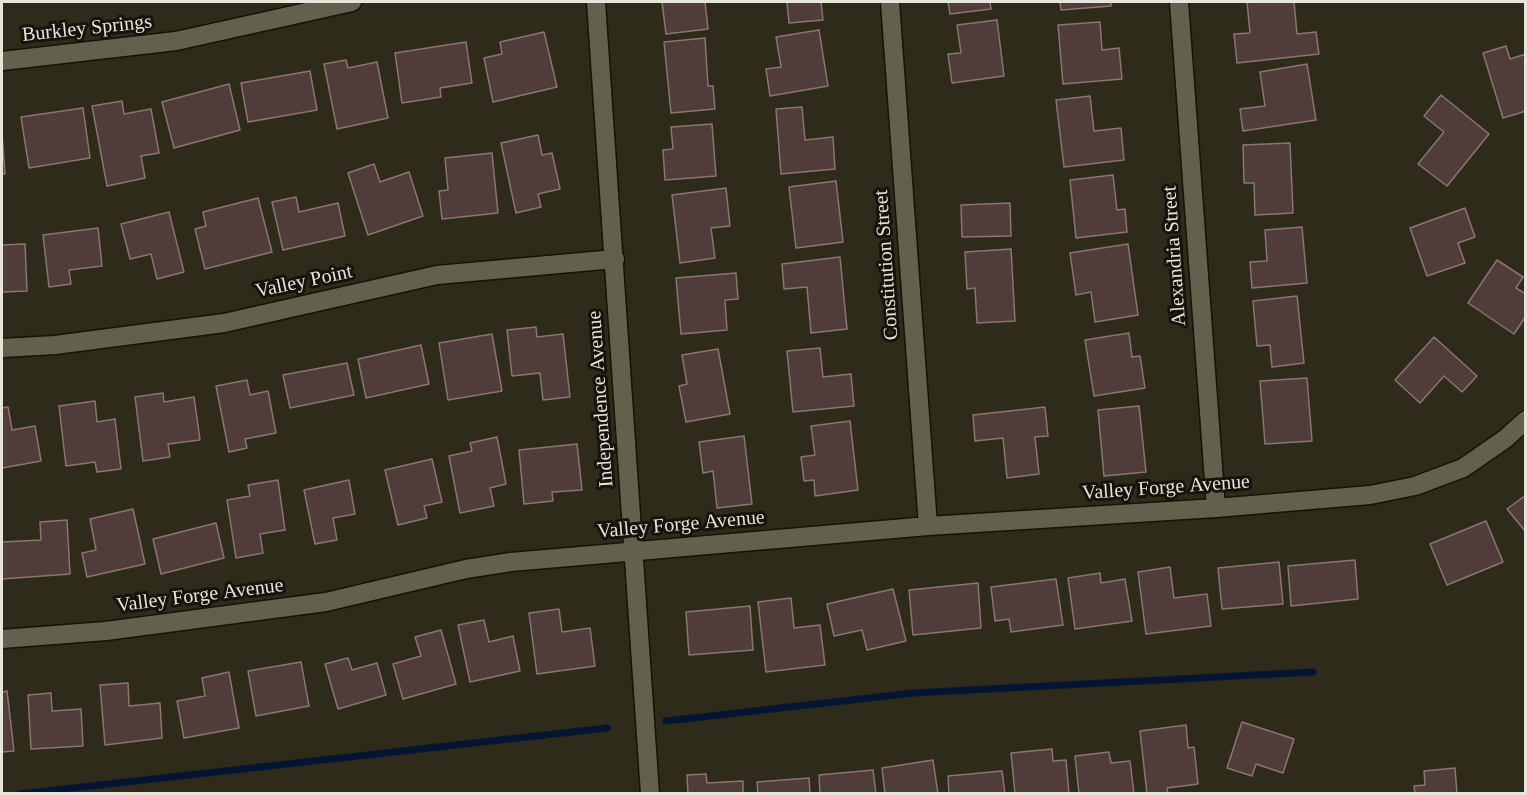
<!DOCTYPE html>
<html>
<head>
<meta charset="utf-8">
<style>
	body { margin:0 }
	#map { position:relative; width:1527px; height:795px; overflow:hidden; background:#2f2b1b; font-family:Georgia,serif }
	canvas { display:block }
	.frame { position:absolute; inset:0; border:3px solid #e7e4da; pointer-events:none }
</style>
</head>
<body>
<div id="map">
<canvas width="1527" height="795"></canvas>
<div class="frame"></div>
</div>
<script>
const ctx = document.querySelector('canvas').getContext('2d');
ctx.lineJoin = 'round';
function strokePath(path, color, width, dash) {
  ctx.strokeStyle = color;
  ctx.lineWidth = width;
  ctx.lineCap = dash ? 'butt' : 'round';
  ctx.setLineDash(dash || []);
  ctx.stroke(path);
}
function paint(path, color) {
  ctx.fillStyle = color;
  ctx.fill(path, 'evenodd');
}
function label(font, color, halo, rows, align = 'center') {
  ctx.font = font + ' Georgia,serif';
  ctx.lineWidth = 6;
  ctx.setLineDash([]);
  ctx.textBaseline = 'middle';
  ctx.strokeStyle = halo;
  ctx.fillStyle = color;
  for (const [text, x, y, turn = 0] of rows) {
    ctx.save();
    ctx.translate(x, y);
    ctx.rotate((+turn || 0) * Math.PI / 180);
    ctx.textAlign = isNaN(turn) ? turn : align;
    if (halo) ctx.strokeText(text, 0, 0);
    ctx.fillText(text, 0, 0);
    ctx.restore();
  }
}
strokePath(new Path2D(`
	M666 721 913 693 1313 672
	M20 794 607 728`), '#041533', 7);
const building = new Path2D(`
	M662 2H705L708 29 666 34Z
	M787 2H821L823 20 789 23Z
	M948 2H990L991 9 950 14Z
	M1060 2H1111V6L1061 10Z
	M1247 2H1294L1297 34 1316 32 1319 54 1237 63 1234 34 1250 33Z
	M997 20 1004 76 952 83 948 54 961 53 957 25Z
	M1100 22 1102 50 1119 48 1122 79 1063 84 1058 25Z
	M819 30 828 86 770 96 766 69 781 67 776 37Z
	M544 32 557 87 493 102 484 58 502 54 500 42Z
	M705 38 708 86H713L715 109 671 113 664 42Z
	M466 42 472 83 440 88 441 97 402 103 395 53Z
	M1506 46 1510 59 1526 54V111L1503 118 1483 53Z
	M346 60 348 68 377 62 388 118 337 129 324 64Z
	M1307 64 1316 120 1243 131 1240 109 1265 106 1260 72Z
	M310 71 317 110 248 122 241 83Z
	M229 84 240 130 174 148 162 102Z
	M1441 95 1489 134 1447 186 1418 164 1444 132 1424 116Z
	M1090 96 1094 131 1121 128 1124 160 1064 167 1056 100Z
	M122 101 124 114 151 109 159 153 141 156 145 178 107 186 92 106Z
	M802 107 805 140 833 137 835 169 781 174 776 109Z
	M83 108 90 158 29 168 21 117Z
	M712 124 716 176 665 180 663 150 673 149 671 127Z
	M2 134 5 174H2Z
	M538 135 542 155 552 153 560 189 538 194 541 207 516 213 501 143Z
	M1290 143 1293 213 1255 215 1254 183H1244L1243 145Z
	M492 153 498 213 442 219 439 191 448 190 445 158Z
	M374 164 380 182 409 172 423 216 368 235 348 173Z
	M1113 175 1117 210 1125 209 1127 232 1076 238 1070 180Z
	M836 181 843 242 796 248 789 187Z
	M726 188 730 226 711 228 715 258 680 263 672 195Z
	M296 197 299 212 338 203 345 236 283 250 272 202Z
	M258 198 272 252 205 269 195 229 206 226 203 212Z
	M1010 203 1011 236 962 237 961 205Z
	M1465 208 1475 237 1458 243 1465 263 1427 276 1410 228Z
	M169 212 184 272 157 279 151 254 130 259 121 224Z
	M1302 227 1307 283 1252 288 1250 262 1267 261 1265 230Z
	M98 228 102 266 69 270 71 284 49 287 43 235Z
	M25 244 27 291 2 292V245Z
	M1128 244 1138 315 1095 322 1091 292 1076 295 1070 253Z
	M1011 249 1015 321 977 323 975 288 967 289 965 252Z
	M840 257 847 329 811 333 807 287 784 289 782 264Z
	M1497 260 1523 277 1516 288 1526 294V316L1514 334 1468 303Z
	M736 273 738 299 725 300 727 330 681 334 676 278Z
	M1297 296 1304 363 1272 367 1270 345 1257 346 1253 301Z
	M536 327 537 337 563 334 570 397 543 400 540 373 512 376 507 330Z
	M1129 333 1132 357 1140 356 1145 388 1094 396 1085 340Z
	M492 334 502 391 448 400 439 343Z
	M1434 337 1477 376 1462 392 1444 376 1420 403 1395 380Z
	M421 345 429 384 366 398 358 359Z
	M820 348 823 377 851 374 854 406 793 412 787 351Z
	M718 349 730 414 686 422 679 386 687 384 682 355Z
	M347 363 354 395 290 408 283 375Z
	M1307 378 1312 441 1265 444 1260 381Z
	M247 380 250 395 268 391 276 433 245 439 247 448 229 452 216 386Z
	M163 393 164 402 194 397 200 440 168 444 170 457 143 461 135 397Z
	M95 401 97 422 115 419 121 469 97 472 95 462 66 466 59 406Z
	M1139 406 1146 472 1104 476 1098 410Z
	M8 407 12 430 35 426 41 461 2 468V408Z
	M1045 407 1048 436 1035 437 1039 474 1007 478 1003 438 975 441 973 415Z
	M850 421 858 490 815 496 814 480 804 481 801 457 815 455 811 426Z
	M744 436 752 504 717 508 713 471 703 473 699 442Z
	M497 437 506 484 490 488 494 506 460 513 449 456 472 451 470 443Z
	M577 444 582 490 552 492 553 501 524 504 519 450Z
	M432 459 442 502 424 506 427 518 398 525 385 470Z
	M278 480 285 530 260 534 263 553 236 558 227 500 250 496 248 485Z
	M349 480 355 514 333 518 337 540 315 544 304 490Z
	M1526 495V532L1507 509Z
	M133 509 145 564 87 577 82 553 96 550 90 519Z
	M67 520 70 574 2 579V542L41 540 40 522Z
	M1486 521 1503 562 1447 585 1430 544Z
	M216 523 224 558 161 574 153 539Z
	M1355 560 1358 599 1291 606 1288 566Z
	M1279 562 1283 604 1222 609 1218 568Z
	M1170 567 1174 598 1207 594 1211 626 1146 634 1138 572Z
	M1100 573 1101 583 1125 579 1132 621 1075 629 1068 578Z
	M1056 579 1063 625 1011 632 1009 619 995 621 991 587Z
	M978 583 981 628 913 635 909 590Z
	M893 589 906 641 867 650 862 630 834 636 827 604Z
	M791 598 794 628 820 625 825 665 766 672 758 602Z
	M750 606 753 650 689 655 686 612Z
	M559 609 562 632 590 628 595 666 537 674 529 613Z
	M484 620 489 642 513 636 520 671 470 682 458 625Z
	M441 630 456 684 403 699 393 664 421 656 415 637Z
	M348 658 352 670 377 663 386 695 338 709 325 664Z
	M301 662 309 706 256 716 248 671Z
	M229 672 239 728 184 738 177 701 205 696 202 678Z
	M128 683 129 706 160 703 162 738 105 745 100 685Z
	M7 691 14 751 2 752V692Z
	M51 693 52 711 81 709 83 746 31 749 28 695Z
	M1242 722 1294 739 1283 773 1256 764 1252 776 1227 768Z
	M1186 725 1188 748 1194 747 1198 784 1167 788 1168 794H1147L1140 731Z
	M1052 749 1053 761 1066 760 1069 794H1015L1011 753Z
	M1109 752 1111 763 1130 761 1134 794H1079L1075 756Z
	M933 760 938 794H885L882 768Z
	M1455 768 1457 794H1415L1414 786 1425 785 1424 771Z
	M873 770 876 794H820L819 775Z
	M1002 771 1005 794H949L948 776Z
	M706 774 707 783 743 781V794H688L687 775Z
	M809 778 810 794H758L757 782Z`);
paint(building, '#503d3a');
strokePath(building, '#8b7572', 1.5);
const minor = new Path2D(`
	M890 2 928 526
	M1179 2 1216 508
	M2 61 176 41 352 2
	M2 348 55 345 224 323 437 275 615 259
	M2 639 106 631 326 602 466 569 511 562 928 526 1216 508 1370 495 1415 486 1463 468 1505 439 1526 420`);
const tertiary = new Path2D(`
	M596 2 650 794`);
strokePath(minor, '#171305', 21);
strokePath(tertiary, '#171305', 21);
strokePath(minor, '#64604e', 18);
strokePath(tertiary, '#64604e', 18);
label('20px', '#e7e4da', '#15130c', [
	["Burkley Springs",87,29,-6],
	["Alexandria Street",1175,256,-94],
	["Constitution Street",887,265,-94],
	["Valley Point",304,282,-12],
	["Independence Avenue",601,399,-94],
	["Valley Forge Avenue",1166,488,-4],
	["Valley Forge Avenue",681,525,-5],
	["Valley Forge Avenue",200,596,-7]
]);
</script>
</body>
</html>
